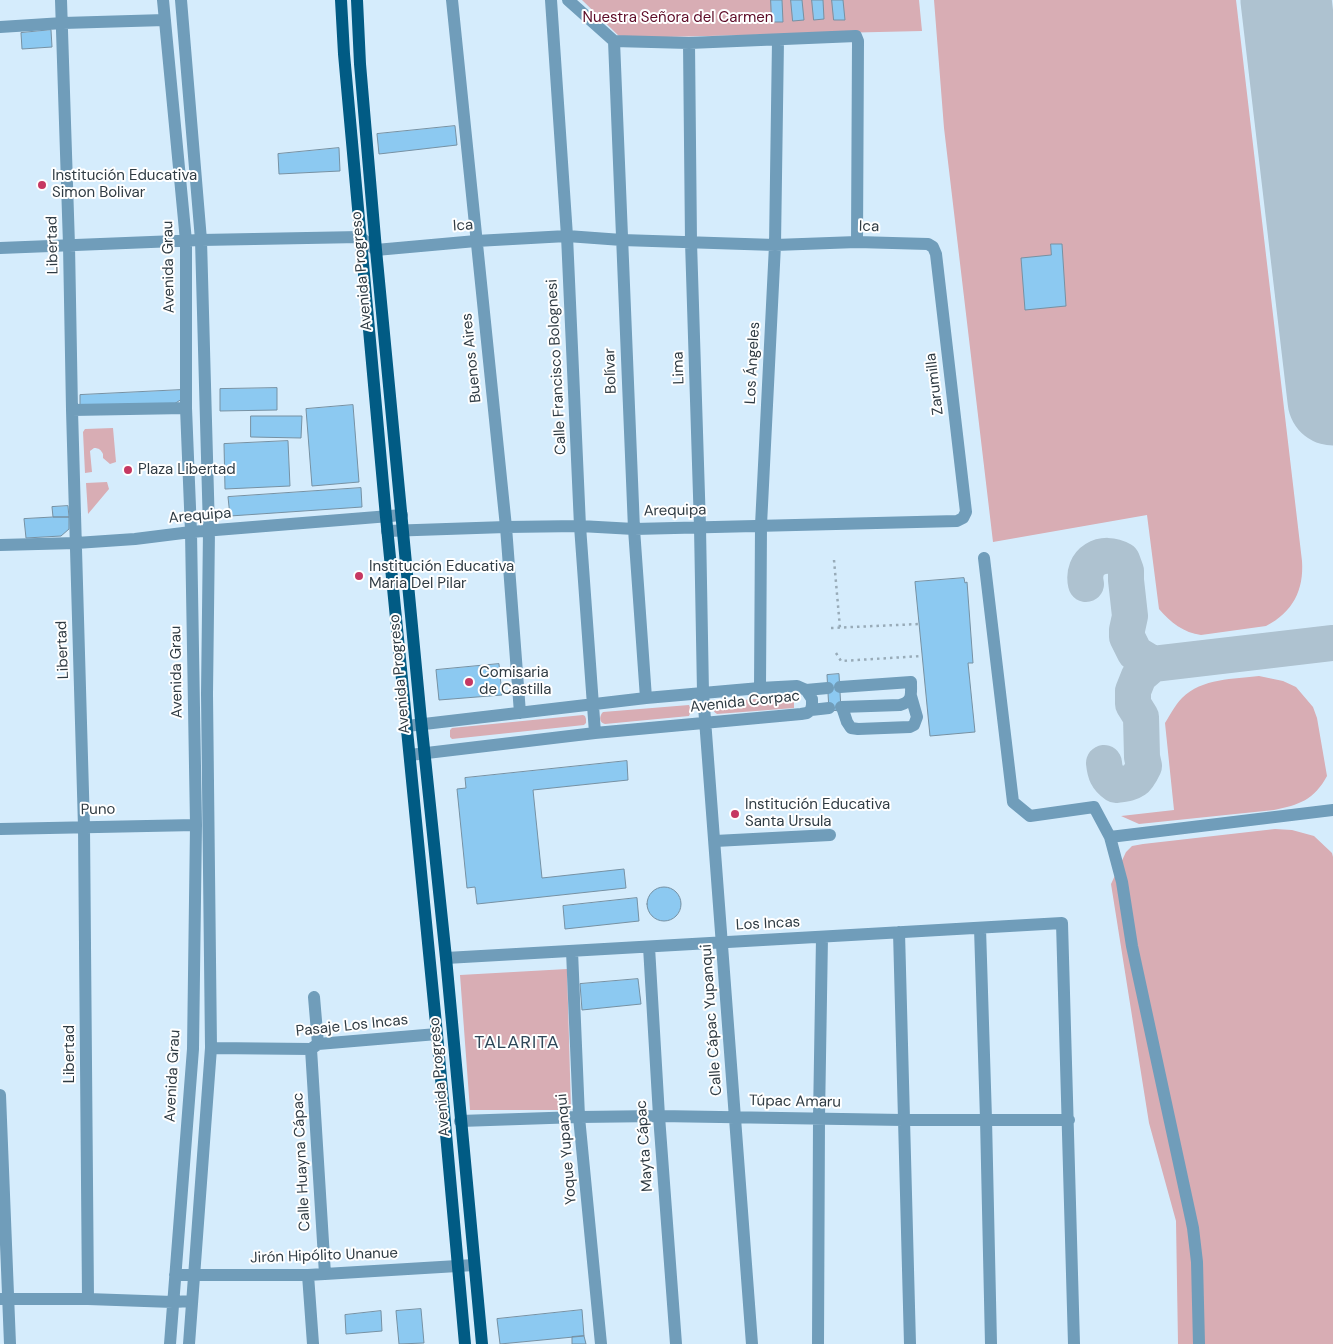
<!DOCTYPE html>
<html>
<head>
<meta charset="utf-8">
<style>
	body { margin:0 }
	canvas { display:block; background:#d5ecfc }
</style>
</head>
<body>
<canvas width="1333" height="1344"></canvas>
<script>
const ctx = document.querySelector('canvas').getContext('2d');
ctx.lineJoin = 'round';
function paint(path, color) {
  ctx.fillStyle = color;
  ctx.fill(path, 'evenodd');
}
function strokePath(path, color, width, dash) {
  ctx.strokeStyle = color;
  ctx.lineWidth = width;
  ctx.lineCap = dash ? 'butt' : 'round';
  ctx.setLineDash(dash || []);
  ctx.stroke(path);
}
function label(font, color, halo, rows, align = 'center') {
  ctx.font = font + ' "DM Sans",sans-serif';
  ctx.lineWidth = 4;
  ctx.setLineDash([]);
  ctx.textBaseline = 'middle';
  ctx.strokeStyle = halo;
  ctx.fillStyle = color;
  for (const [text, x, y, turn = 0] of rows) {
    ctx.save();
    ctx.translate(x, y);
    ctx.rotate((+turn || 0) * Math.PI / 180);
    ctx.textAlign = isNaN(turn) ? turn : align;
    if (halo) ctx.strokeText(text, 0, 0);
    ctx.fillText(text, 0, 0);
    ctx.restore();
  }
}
paint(new Path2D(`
	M582 0H919L922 31 621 38Z
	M934 0H1236L1302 561C1304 590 1293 612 1266 626L1201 635C1184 633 1170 622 1159 609L1147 515 993 542 944 128Z
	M113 428 116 462 110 464 103 458V454C101 450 99 448 94 448L90 451 92 472 85 473 83 432 85 429Z
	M107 482 109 489 88 514 86 483Z
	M1259 676 1283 681 1296 687 1313 707 1317 718 1327 776C1314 800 1299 805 1274 810L1139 824 1121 816 1174 810 1165 723C1170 715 1175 705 1182 698 1202 678 1234 679 1259 676Z
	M794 696V708L717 714C712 711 712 706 716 702Z
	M689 705 691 711 689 716 605 724C599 723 599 716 603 712Z
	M583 715 585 716 586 719V723L584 725 452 739 450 737V730L452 728Z
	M1275 829 1292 830 1314 836 1332 853 1333 857V1344H1178L1176 1221 1149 1123 1111 884 1126 852 1132 846 1143 844Z
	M567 969 571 1110H470L460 975Z`), '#d8adb4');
strokePath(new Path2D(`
	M1086 584C1081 561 1103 549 1122 560L1126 571V580L1130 616 1127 630V637L1135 653 1153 664
	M1104 763C1105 773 1107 779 1116 785 1134 782 1136 783 1144 766L1142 757 1141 717 1133 704V691L1139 676 1153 664 1333 643`), '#aec2d0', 36);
strokePath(new Path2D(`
	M1286 0 1333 400`), '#aec2d0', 91);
const building = new Path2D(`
	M771 0H782L783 22H772Z
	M791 0H802L804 20 793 21Z
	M812 0H823L824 19 814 20Z
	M832 0H843L845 20H834Z
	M51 30 52 47 22 49 21 33Z
	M455 126 457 145 379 154 377 134Z
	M339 148 340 171 279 174 278 154Z
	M1051 244H1062L1066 306 1025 310 1021 258 1051 255Z
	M277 388V410L220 411V389Z
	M181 390 182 399 174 404 80 407V395Z
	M353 405 359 482 312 486 306 409Z
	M251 416H302L301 438 251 437Z
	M288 441 290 486 225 489 224 444Z
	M361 488 362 507 230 516 228 497Z
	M68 506 69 517H53L52 507Z
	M53 517H69V529L61 536 26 538 24 519Z
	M964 578 965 583 967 582 973 663H968L975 732 930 736 915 582Z
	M499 664 502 695 439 700 436 670Z
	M839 674 841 710 829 711 827 675Z
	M627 761 628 780 533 790 542 878 624 869 626 888 477 904 475 887 467 888 457 789 466 788 465 778Z
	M647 904a17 17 0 1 1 34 0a17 17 0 1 1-34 0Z
	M637 898 639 921 565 929 563 906Z
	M638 979 641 1004 582 1010 580 984Z
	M421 1309 424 1343 399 1344 396 1311Z
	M582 1310 584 1336 500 1344 497 1319Z
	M381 1311 382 1331 346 1334 345 1315Z
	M584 1336 586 1344H572V1337Z`);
paint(building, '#8cc9f1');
strokePath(building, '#7691a3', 1);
strokePath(new Path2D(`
	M834 560 840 628
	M831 628 919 624
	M836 653 841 661 922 656`), '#98abb8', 2.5, [2.5, 4]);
strokePath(new Path2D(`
	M61 0 69 245 72 410 84 827 88 1299
	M163 0 186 241V408L191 532 196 825 193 1049 170 1344
	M181 0 201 240 209 530 207 694 211 1048 189 1344
	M452 0 506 527 520 713
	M551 0 567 236 580 526 595 733
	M568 0 614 41 689 43 856 36 858 41 857 242
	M0 27 63 23 165 20
	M614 41 634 529 646 698
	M689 43 691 242 700 527 703 693 752 1344
	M0 248 201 240 360 237 376 250 476 241 567 236 622 240 775 245 857 242 928 244 933 247 936 254 966 512 963 518 957 521 634 529 580 526 506 527 387 531
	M72 410 186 408
	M0 545 76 543 135 539 191 532 402 515
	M984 558 1013 802 1030 816 1094 807 1110 837 1333 810
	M840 687 911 682C911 695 913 701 900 705L841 707
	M760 688 761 525 775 245 778 40
	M806 690 828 688
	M842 707 847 722 851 728 858 729 910 727 914 725 917 717 911 696
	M811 710 829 708
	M407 726 646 698 760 688 797 686 806 690 812 699V705L811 710 807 713 801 714 595 733 410 755
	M0 829 196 825
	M1110 837 1122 882 1132 946 1193 1228 1197 1262 1199 1344
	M715 841 830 835
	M980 928 986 1119 991 1344
	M899 932 910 1344
	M649 947 659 1116 676 1344
	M572 951 579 1117 601 1344
	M446 958 1062 923 1074 1344
	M314 997 318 1044
	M211 1048 311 1049 318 1044 437 1034
	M311 1049 325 1274
	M0 1095 10 1344
	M460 1121 579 1117 659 1116 903 1120H1069
	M175 1275H308L474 1265
	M308 1275 313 1344
	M0 1299H88L173 1302 192 1301
	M818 1344 819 1118 822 937`), '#709dba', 12);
strokePath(new Path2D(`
	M341 0 344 54 386 517 437 1034 465 1344
	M357 0 360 64 376 250 421 720 446 958 482 1344`), '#015b84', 12);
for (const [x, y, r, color] of [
	[42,185,5,"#c63862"],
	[128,470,5,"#c63862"],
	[359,576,5,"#c63862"],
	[469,682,5,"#c63862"],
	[735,814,5,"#c63862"]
]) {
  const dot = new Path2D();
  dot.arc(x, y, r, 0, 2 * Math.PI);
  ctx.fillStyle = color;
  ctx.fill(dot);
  strokePath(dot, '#fff', 2);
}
label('15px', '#5d0b27', '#fff', [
	["Nuestra Señora del Carmen",678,18]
]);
label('15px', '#2f3b43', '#fff', [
	["Institución Educativa",52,176],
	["Simon Bolivar",52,193],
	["Plaza Libertad",138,470],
	["Institución Educativa",369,567],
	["Maria Del Pilar",369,584],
	["Comisaria",479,673],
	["de Castilla",479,690],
	["Institución Educativa",745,805],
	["Santa Ursula",745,822]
], 'left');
label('15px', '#2f3b43', '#fff', [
	["Ica",463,226,-4],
	["Ica",869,227,1],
	["Libertad",53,245,-91],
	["Avenida Grau",169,267,-91],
	["Avenida Progreso",362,271,-95],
	["Buenos Aires",472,358,-96],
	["Los Ángeles",753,363,-87],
	["Calle Francisco Bolognesi",557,367,-93],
	["Lima",679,368,-92],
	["Bolívar",611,371,-92],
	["Zarumilla",935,384,-97],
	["Arequipa",675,511,-1],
	["Arequipa",200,516,-5],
	["Libertad",63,650,-92],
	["Avenida Grau",177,672,-91],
	["Avenida Progreso",400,674,-95],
	["Avenida Corpac",745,702,-6],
	["Puno",98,810,-1],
	["Los Incas",768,924,-3],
	["Calle Cápac Yupanqui",712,1020,-94],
	["Pasaje Los Incas",352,1026,-6],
	["Libertad",70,1054,-90],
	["Avenida Grau",173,1076,-87],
	["Avenida Progreso",440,1077,-95],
	["Túpac Amaru",795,1102,1],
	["Mayta Cápac",645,1146,-94],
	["Yoque Yupanqui",567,1149,-95],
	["Calle Huayna Cápac",302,1162,-93],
	["Jirón Hipólito Unanue",324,1256,-2]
]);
ctx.letterSpacing = '1px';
label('18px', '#2e4758', '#fff', [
	["TALARITA",517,1043]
]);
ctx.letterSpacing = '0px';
</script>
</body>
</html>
